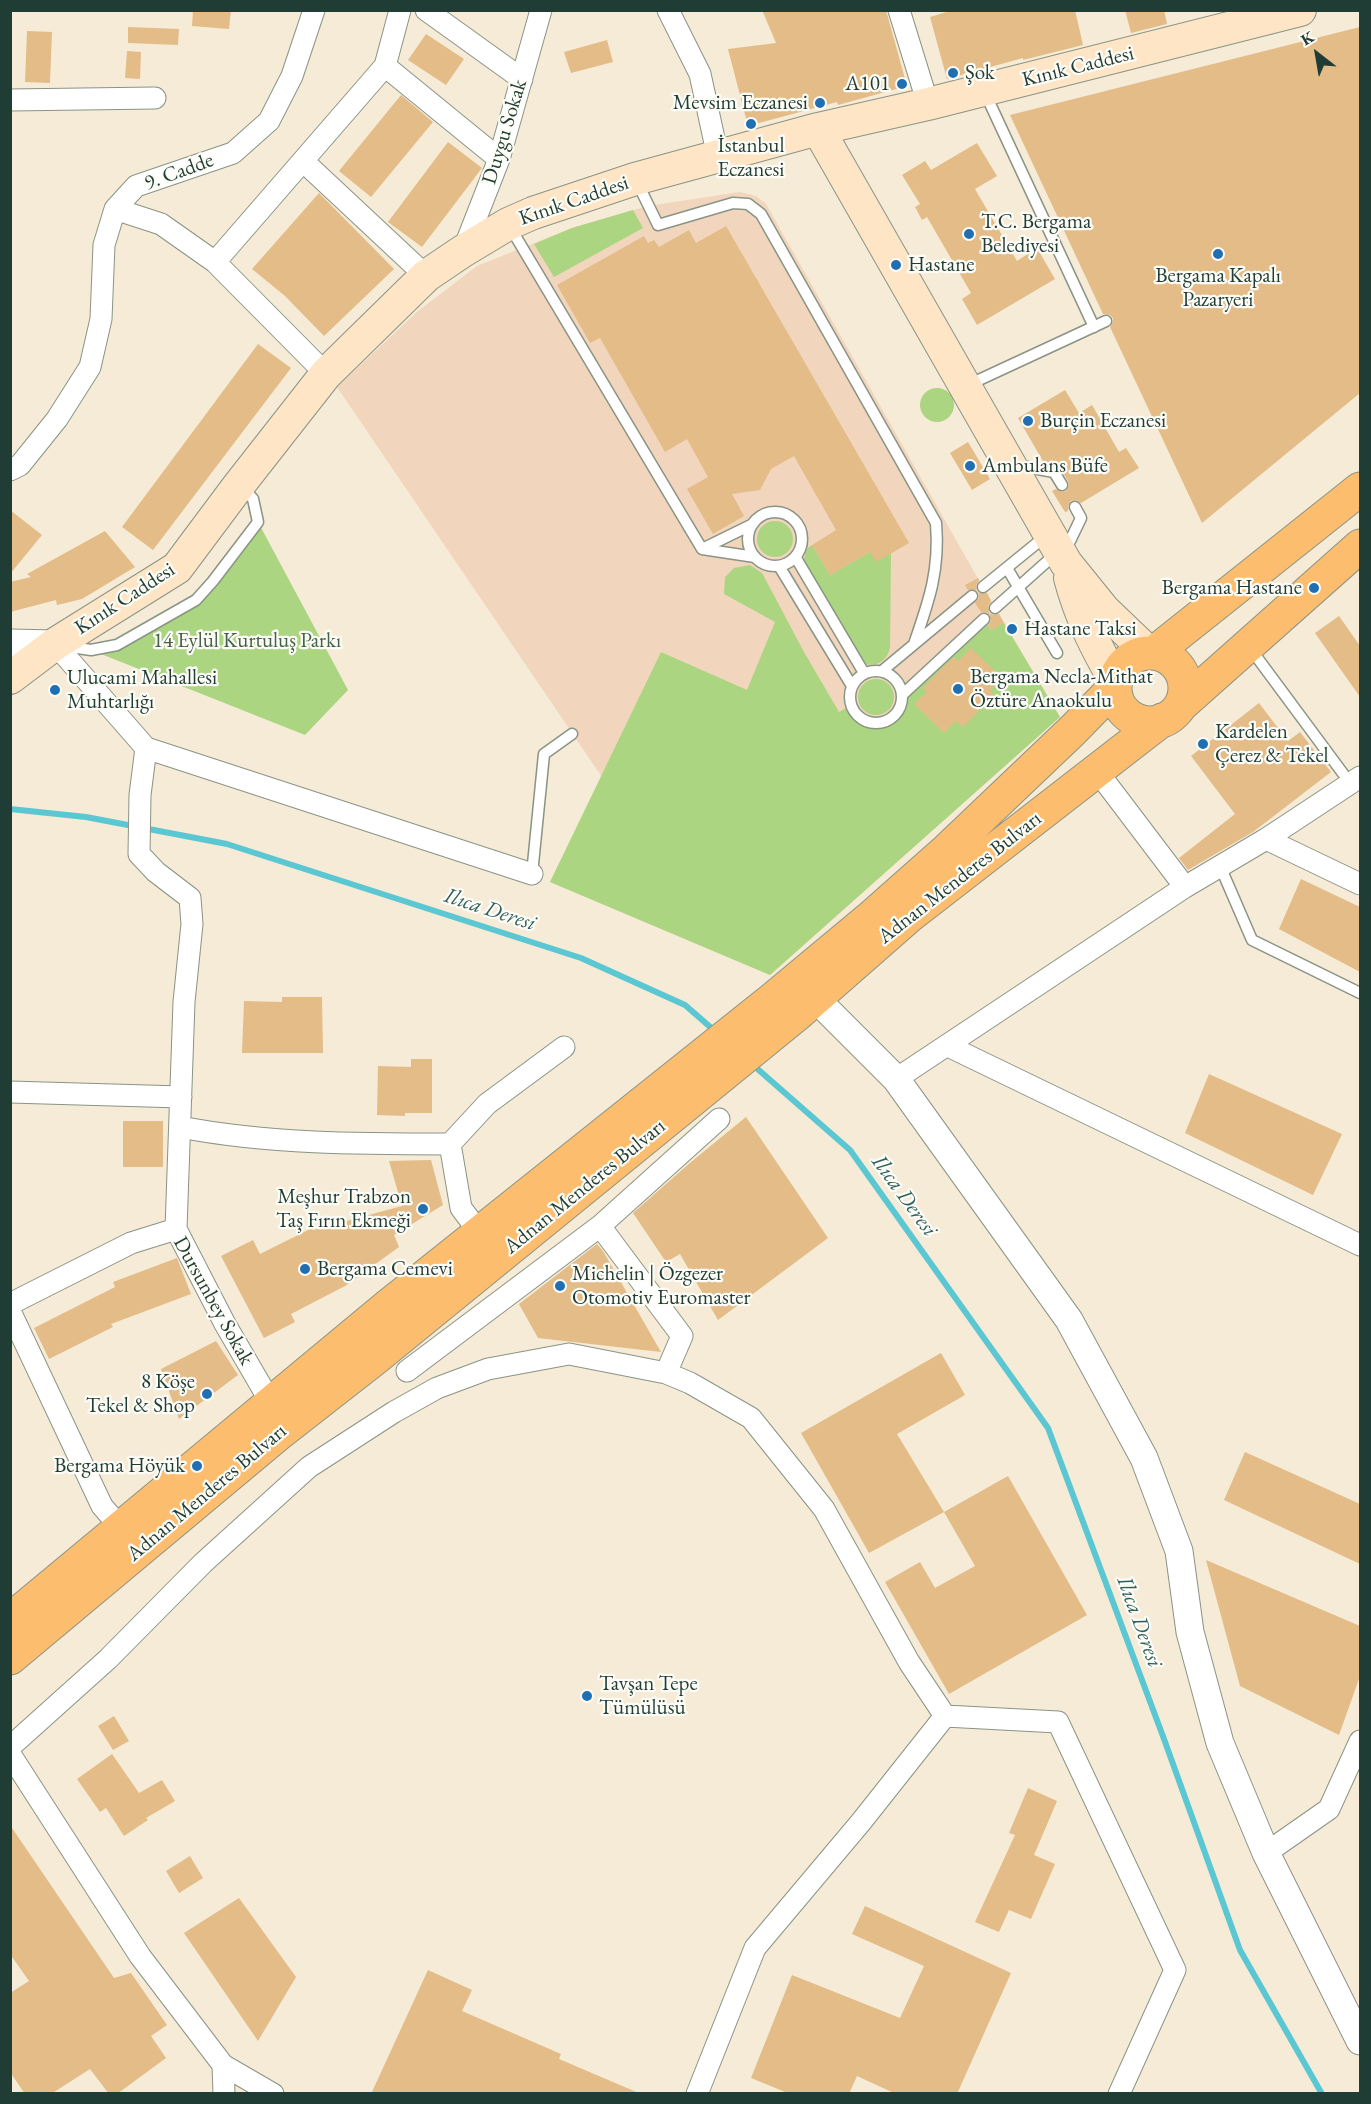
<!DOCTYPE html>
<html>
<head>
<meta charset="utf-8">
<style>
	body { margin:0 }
	#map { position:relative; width:1371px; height:2104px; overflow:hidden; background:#f5ebd6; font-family:"EB Garamond",serif }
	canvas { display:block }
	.frame { position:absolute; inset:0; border:12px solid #1f3d34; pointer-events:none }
	.north { position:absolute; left:1287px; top:24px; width:60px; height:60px; -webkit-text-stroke:4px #fdfcf7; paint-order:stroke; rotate:329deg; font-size:16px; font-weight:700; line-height:24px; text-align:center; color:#1f3d34 }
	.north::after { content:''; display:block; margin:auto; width:21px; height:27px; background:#1f3d34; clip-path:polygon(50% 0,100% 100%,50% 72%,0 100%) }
</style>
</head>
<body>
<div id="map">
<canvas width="1371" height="2104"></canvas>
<div class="frame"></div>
<div class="north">K</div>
</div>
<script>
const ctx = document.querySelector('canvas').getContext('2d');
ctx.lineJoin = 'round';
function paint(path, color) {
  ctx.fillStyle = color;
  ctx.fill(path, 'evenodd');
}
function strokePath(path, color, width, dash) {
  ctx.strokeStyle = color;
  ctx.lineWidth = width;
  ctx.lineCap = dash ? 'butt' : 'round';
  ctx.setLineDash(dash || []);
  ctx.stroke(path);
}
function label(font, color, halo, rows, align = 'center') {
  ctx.font = font + ' "EB Garamond",serif';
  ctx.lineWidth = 4.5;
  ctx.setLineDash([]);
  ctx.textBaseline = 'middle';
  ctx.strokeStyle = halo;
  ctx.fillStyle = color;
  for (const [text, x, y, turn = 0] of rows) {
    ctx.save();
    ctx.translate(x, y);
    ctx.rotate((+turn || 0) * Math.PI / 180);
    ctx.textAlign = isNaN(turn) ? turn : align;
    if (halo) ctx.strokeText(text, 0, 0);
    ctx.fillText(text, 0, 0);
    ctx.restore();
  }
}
paint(new Path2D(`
	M740 192 756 196 766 204 973 570 1060 717 770 975 550 882 602 777 337 387 418 311 477 266 572 228 648 206Z`), '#f1d5bd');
paint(new Path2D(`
	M633 210 643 228 554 277 534 244 572 228Z
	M920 405a17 17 0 1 1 34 0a17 17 0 1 1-34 0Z
	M757 539a18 18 0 1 1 36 0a18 18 0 1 1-36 0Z
	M258 522 348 690 305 735 91 650 117 645 195 600Z
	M812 545 830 575 870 552 891 553 890 648C887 661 877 667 864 664L803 562 807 549Z
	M750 565 762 573 804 652 839 712 850 706C866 733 899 727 902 695L984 619 991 630 1004 623 1060 717 770 975 550 882 661 652 747 690 775 622 724 594 725 577 734 568Z
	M858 697a18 18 0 1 1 36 0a18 18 0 1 1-36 0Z`), '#abd581');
strokePath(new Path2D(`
	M10 809 86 817 227 844 581 958 685 1005 716 1032
	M753 1065 850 1150 1048 1428 1164 1739 1240 1950 1322 2094`), '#5bc7d3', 6);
paint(new Path2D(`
	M193 10H231L229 29 192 26Z
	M762 10H886L907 86 838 105 837 102 748 126 728 49 776 43Z
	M953 10H1075L1083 45 1023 60V58L947 79 930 17Z
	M1125 10H1164L1167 24 1131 33Z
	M128 27 179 29 178 45 128 43Z
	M1360 27V393L1202 523 1110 327 1113 322V318L1110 315 1103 314 1010 115Z
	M27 31 52 32 50 83 25 82Z
	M426 34 464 59 446 85 408 60Z
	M607 40 613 62 571 73 564 52Z
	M127 51 141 52 140 79 125 78Z
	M401 95 433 122 371 197 339 171Z
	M448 142 482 168 422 247 388 222Z
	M977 143 997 176 975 189 1017 261 1037 248 1055 279 977 325 962 299 971 293 927 217 922 220 915 207 920 204 902 175 925 161 931 170Z
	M319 193 394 269 324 336 285 296 252 269Z
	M726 226 909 543 876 562 870 552 830 575 812 545 836 530 794 456 771 469 760 490 732 494 744 516 713 534 687 489 708 477 687 439 665 452 600 338 590 343 557 285 644 236 648 243 654 240 659 247 689 230 696 243Z
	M258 344 291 368 153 550 122 527Z
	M1065 390 1079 413 1092 405 1119 452 1126 448 1139 468 1081 503 1076 500 1071 501 1068 506V511L1065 512 1052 491 1056 489 1062 492 1066 491 1069 485 1068 481 1059 466 1044 463 1018 418Z
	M968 442 990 479 972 490 950 453Z
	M10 510 42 535 10 574Z
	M105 531 135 567 82 599 57 605 56 600 10 612V582L31 577 27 574Z
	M978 578 979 580 976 585V590H968L965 585Z
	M979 593H987L991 601 988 606 989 613 993 615 999 614 1004 623 991 630 988 625 991 621 990 614 986 612H981L975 603 979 598Z
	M1339 616 1360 646V697L1315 633Z
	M971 648 1002 678 990 691 994 695 963 727 956 721 944 733 914 704 927 692 923 688 943 667 954 657 958 661Z
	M1259 703 1288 741 1300 732 1331 772 1253 832 1188 870 1179 858 1235 814 1191 756Z
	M1301 879 1360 907V972L1279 929Z
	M282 997H322L323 1053H242L244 1001 282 1002Z
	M411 1059H432V1113H405V1116L377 1115 378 1066 411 1067Z
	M1209 1074 1342 1134 1313 1195 1185 1133Z
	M746 1117 828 1238 718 1320 680 1254 666 1262 633 1213 691 1162Z
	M123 1121H163V1167H123Z
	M431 1160 443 1205 394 1235 399 1247 345 1286 291 1314 295 1322 264 1338 221 1256 253 1240 260 1254 312 1228 313 1230 402 1206 389 1161Z
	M597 1244 603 1251 661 1352 538 1338 519 1304Z
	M177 1258 191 1294 111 1324 113 1327 49 1359 34 1328 115 1287 113 1282Z
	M216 1341 238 1375 179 1419 161 1369Z
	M941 1353 965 1395 897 1434 944 1512 869 1553 801 1433Z
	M1245 1452 1360 1504V1564L1224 1500Z
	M1008 1476 1087 1615 949 1694 885 1582 920 1562 935 1588 975 1566 944 1512Z
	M1206 1560 1360 1626V1676L1339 1735 1240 1686Z
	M114 1716 129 1741 113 1750 98 1726Z
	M112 1754 139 1793 162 1780 175 1801 146 1818 148 1820 124 1836 106 1808 100 1812 77 1779Z
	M1028 1788 1057 1801 1034 1855 1055 1864 1031 1919 1009 1910 999 1932 975 1922 1015 1835 1009 1833Z
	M10 1825 114 1978 131 1973 167 2025 151 2036 166 2058 117 2094H109L90 2069 51 2094H25L10 2072V1993L29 1981 10 1954Z
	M190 1856 203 1878 179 1893 166 1871Z
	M239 1898 296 1977 258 2041 184 1933Z
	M865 1906 1011 1973 957 2094H896L857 2076 849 2094H790L751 2078 792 1975 900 2018 924 1966 852 1934Z
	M428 1970 472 1990 462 2011 561 2054 559 2059 641 2094H371Z`), '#e3bc88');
const service = new Path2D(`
	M985 93 1094 327
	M637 182 658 225 733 203 748 204 761 214 936 523C940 570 929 601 914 644
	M510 227 702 549
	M968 385 1106 321
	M1016 465 1054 472 1062 485
	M748 539a27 27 0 1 1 54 0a27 27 0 1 1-54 0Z
	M753 524 702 549 755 557
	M796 558 864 673
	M779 566 852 686
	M1007 568 1057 653
	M983 587 1047 535
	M995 608 1070 541 1081 518 1075 507
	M64 646 91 650 117 645 196 600 213 581 258 522 253 499 242 487
	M1250 648 1350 783
	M850 697a26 26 0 1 1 52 0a26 26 0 1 1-52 0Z
	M882 671 972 596
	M902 695 984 619
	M1220 866 1252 940 1360 993
	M532 874 544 754 572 734`);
const minor = new Path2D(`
	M426 10 522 79
	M668 10 700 74 718 157
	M899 10 928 104
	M385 66 499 159
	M10 100 155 98
	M303 161 426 276
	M115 209 161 224 215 262
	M463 251 499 159 541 10
	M326 374 215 262 385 66 400 10
	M10 470 20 465 57 419 90 367 101 319 104 245 115 209 136 186 233 153 269 121 292 76 314 10
	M55 644 146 748 532 874
	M146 748 140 795 139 854 156 872 190 898 192 924 184 1002 176 1229
	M1266 839 1360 777
	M1185 887 1266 839 1360 884
	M948 1046 1360 1245
	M896 1079 1185 887 1097 771
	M10 1092 181 1097
	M180 1127C269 1144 359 1144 450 1144L487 1104 564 1047
	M450 1144 461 1208 480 1233
	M600 1226 682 1336 666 1373
	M10 1304 131 1243 176 1229 225 1324 271 1403
	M10 1311 102 1506 121 1528
	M407 1371 600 1226 719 1119
	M945 1716 1058 1722 1175 1970 1119 2094
	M10 1747 108 1659 203 1563 309 1467 394 1412 437 1388 488 1369 569 1354 666 1373 690 1383 751 1418 824 1509 909 1662 945 1716 861 1822 755 1948 697 2094
	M10 1754 140 1956 223 2065 273 2094
	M1266 1853 1329 1809 1360 1741
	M223 2065 224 2094`);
const tertiary = new Path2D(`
	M10 643 55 644
	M815 998 896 1079 1069 1320 1144 1458 1179 1551 1190 1632 1220 1743 1266 1853 1360 2041`);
const secondary = new Path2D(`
	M818 129 1066 563 1104 610 1149 653
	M1070 578C1080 616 1096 648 1116 682
	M10 678 55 644 177 568 239 485 326 374 426 276 463 251 508 224 533 213 635 179 818 129 928 104 1300 10`);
const primary = new Path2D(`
	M1154 653 1360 489
	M1115 688a35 35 0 1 1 70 0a35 35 0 1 1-70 0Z
	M1180 706 1360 546
	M10 1620 388 1306 773 999 869 919 948 849 1072 731 1115 687
	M10 1658 277 1435 373 1360 795 1016 908 917 1162 720`);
strokePath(service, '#8a9485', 13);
strokePath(minor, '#8a9485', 23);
strokePath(tertiary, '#8a9485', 29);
strokePath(secondary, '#8a9485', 34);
strokePath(primary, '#8a9485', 35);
strokePath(service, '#fff', 10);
strokePath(minor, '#fff', 21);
strokePath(tertiary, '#fff', 27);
strokePath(secondary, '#fee5c5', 32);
strokePath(primary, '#fcbd6f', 33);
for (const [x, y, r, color] of [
	[953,73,6,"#1f6fb2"],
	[902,84,6,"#1f6fb2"],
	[820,103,6,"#1f6fb2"],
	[751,124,6,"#1f6fb2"],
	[969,234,6,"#1f6fb2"],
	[1218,254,6,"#1f6fb2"],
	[896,265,6,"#1f6fb2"],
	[1028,421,6,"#1f6fb2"],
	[970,466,6,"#1f6fb2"],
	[1314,588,6,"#1f6fb2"],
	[1012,629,6,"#1f6fb2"],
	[958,689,6,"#1f6fb2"],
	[55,690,6,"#1f6fb2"],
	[1203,744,6,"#1f6fb2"],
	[423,1209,6,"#1f6fb2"],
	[305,1269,6,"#1f6fb2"],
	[560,1286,6,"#1f6fb2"],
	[207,1394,6,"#1f6fb2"],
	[197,1466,6,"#1f6fb2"],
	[587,1696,6,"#1f6fb2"]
]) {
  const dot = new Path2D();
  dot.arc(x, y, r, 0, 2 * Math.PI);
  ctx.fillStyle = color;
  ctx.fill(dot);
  strokePath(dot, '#fdfcf7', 2);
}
label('21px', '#1f3d34', '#fdfcf7', [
	["Kınık Caddesi",1078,67,-14],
	["Duygu Sokak",505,132,-73],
	["9. Cadde",179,172,-20],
	["Kınık Caddesi",574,201,-19],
	["Kınık Caddesi",125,599,-33],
	["Adnan Menderes Bulvarı",960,878,-38],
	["Adnan Menderes Bulvarı",585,1187,-39],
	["Dursunbey Sokak",213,1301,61],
	["Adnan Menderes Bulvarı",207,1493,-40]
]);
label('21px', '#1f3d34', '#fdfcf7', [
	["Şok",965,73],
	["A101",890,84,"right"],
	["Mevsim Eczanesi",808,103,"right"],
	["İstanbul",751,146,"center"],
	["Eczanesi",751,170,"center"],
	["T.C. Bergama",981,222],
	["Belediyesi",981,246],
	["Hastane",908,265],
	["Bergama Kapalı",1218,276,"center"],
	["Pazaryeri",1218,300,"center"],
	["Burçin Eczanesi",1040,421],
	["Ambulans Büfe",982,466],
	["Bergama Hastane",1302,588,"right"],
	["Hastane Taksi",1024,629],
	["Bergama Necla-Mithat",970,677],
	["Öztüre Anaokulu",970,701],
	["Ulucami Mahallesi",67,678],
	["Muhtarlığı",67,702],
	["Kardelen",1215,732],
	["Çerez & Tekel",1215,756],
	["Meşhur Trabzon",411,1197,"right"],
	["Taş Fırın Ekmeği",411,1221,"right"],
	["Bergama Cemevi",317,1269],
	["Michelin | Özgezer",572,1274],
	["Otomotiv Euromaster",572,1298],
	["8 Köşe",195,1382,"right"],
	["Tekel & Shop",195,1406,"right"],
	["Bergama Höyük",185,1466,"right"],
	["Tavşan Tepe",599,1684],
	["Tümülüsü",599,1708]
], 'left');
label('21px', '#426347', '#fdfcf7', [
	["14 Eylül Kurtuluş Parkı",247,641]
]);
label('italic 22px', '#2e605c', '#fdfcf7', [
	["Ilıca Deresi",490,910,18],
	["Ilıca Deresi",904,1196,54],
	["Ilıca Deresi",1139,1622,70]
]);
</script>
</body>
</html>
